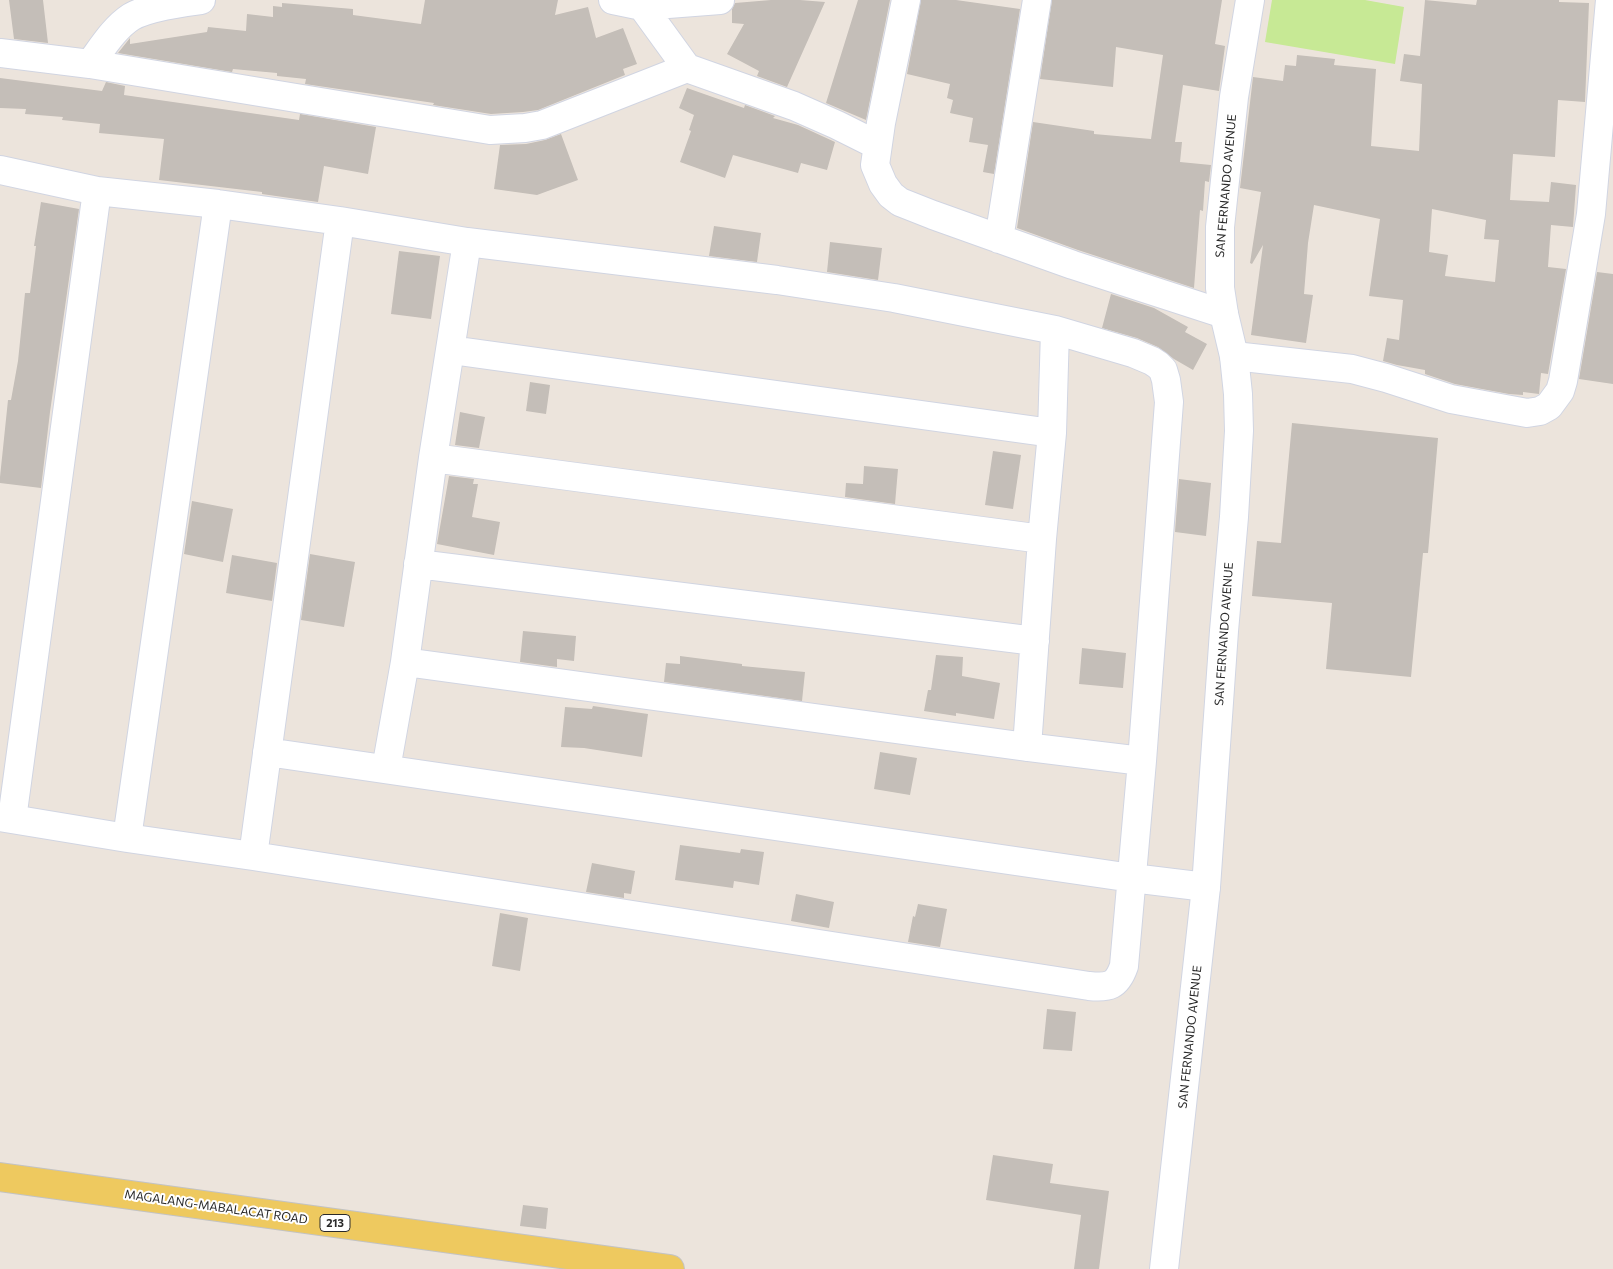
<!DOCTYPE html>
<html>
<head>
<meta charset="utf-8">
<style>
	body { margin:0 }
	canvas { display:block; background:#ece4dc }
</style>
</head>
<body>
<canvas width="1613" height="1269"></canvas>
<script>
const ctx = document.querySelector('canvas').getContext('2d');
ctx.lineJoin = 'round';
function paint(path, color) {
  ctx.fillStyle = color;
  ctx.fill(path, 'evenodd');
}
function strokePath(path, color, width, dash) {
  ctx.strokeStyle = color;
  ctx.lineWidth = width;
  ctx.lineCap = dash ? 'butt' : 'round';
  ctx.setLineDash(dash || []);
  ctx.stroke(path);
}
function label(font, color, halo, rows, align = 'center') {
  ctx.font = font + ' Commissioner,sans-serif';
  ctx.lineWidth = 4;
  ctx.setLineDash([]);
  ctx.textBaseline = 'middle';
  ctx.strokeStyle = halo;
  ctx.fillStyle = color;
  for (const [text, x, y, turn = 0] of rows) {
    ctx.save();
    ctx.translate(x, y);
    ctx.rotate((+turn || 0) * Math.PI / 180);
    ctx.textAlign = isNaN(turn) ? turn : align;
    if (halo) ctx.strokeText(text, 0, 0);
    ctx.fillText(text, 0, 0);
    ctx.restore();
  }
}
paint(new Path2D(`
	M1272 0H1365L1404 7 1395 64 1265 42Z`), '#c7e995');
paint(new Path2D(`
	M9 0H43L48 43 14 39Z
	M425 0H558L555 15 588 7 596 38 623 28 637 64 623 69 625 75 538 110 523 112 491 114 433 105 434 103 305 84 306 79 277 76V73L233 69 232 72 118 53 130 38V44L207 32 208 27 246 31 247 14 273 17V6L282 7V3L353 9V15L421 24Z
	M771 0H800L825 2 787 87 757 76 759 71 727 54 744 24 732 23V9L735 3Z
	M858 0H890L866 120 826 103Z
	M921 0H956L1020 9 994 174 983 172 988 145 969 142 973 118 950 113 953 100 947 98 950 84 907 74Z
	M1052 0H1222L1215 44 1225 46 1219 91 1183 85 1175 142H1182L1180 162 1211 165 1209 182 1205 181 1203 211 1200 210 1194 288 1078 250 1017 228 1033 122 1094 131V134L1151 139 1163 55 1116 47 1113 87 1040 79Z
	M1425 0 1476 5 1477 0H1559V2L1589 3 1585 102 1558 100 1555 157 1513 154 1510 200 1549 202 1551 182 1576 185 1573 227 1551 225 1548 267 1566 269 1548 374 1541 373 1539 394 1523 392V395L1509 394 1455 384 1425 374V370L1397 365 1383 361 1387 338 1399 340 1403 300 1369 296 1380 219 1314 205 1308 243 1304 294 1313 295 1306 343 1251 335 1263 245 1252 264 1250 263 1261 192 1240 188 1253 77 1283 81 1285 65 1296 66 1297 55 1335 59 1334 65 1376 69 1371 146 1419 151 1422 84 1400 81 1404 54 1420 56ZM1432 209 1486 220 1484 239 1499 240 1495 282 1445 276 1448 255 1429 252Z
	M0 78 102 91 106 82 125 86 124 95 299 120 300 114 376 127 368 174 324 166 318 202 262 194V192L159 180 164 139 99 133 100 124 62 120 63 117 25 114 26 109 0 108Z
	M687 88 744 108 745 105 775 116 773 118 798 125 835 142 827 170 801 163 798 173 733 155 725 178 680 162 691 131 689 130 694 115 679 108Z
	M561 134 578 180 537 195 494 189 500 145 526 144 545 140Z
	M41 202 79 209 50 412 41 488 0 483V477L8 400H11L18 361 25 293H30L36 246H34Z
	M714 226 761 233 757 262 709 256Z
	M830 242 882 248 878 280 827 272Z
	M399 251 440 256 431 319 391 314Z
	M1597 272 1613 274V384L1579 379Z
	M1111 294 1154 308 1188 327 1185 332 1207 344 1193 370 1174 359 1158 347 1137 338 1102 328Z
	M530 382 550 385 546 414 526 411Z
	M460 412 485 417 479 448 455 445Z
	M1292 423 1438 438 1428 553H1423L1411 677 1326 669 1332 603 1252 596 1257 541 1281 543Z
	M993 451 1021 455 1013 509 985 505Z
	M864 466 898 469 895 504 845 497 846 483 863 484Z
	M449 476 474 479 473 484H478L472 517 500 522 494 555 437 544Z
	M1179 479 1211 483 1206 536 1175 532Z
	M192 501 233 509 223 562 184 554Z
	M310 554 355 562 344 627 301 620Z
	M232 555 277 563 272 601 226 593Z
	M523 631 576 636 574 661 557 659V667L520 662Z
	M1082 648 1126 653 1123 688 1079 684Z
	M936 655 963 657 962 676 1000 683 994 719 956 713V716L924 711 928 690H931Z
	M680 656 742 664V666L805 672 802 701 664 682 666 663 680 664Z
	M593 706 648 714 642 757 584 748 561 747 565 707 592 709Z
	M880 752 917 758 910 795 874 789Z
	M680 845 740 853 741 849 764 852 759 885 734 881 733 888 675 880Z
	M592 863 635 871 631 894 624 893V898L586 892Z
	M796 894 834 902 829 928 791 921Z
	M918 904 947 909 940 947 908 942 913 916 915 917Z
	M500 913 528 918 520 971 492 966Z
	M1047 1009 1076 1012 1072 1051 1043 1049Z
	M993 1155 1053 1164 1050 1183 1109 1191 1099 1269H1074L1081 1215 986 1200Z
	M523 1205 548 1208 546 1229 520 1226Z`), '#c4beb8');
const street = new Path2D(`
	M613 0 642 6 720 0
	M906 0 881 123 875 165 883 184 891 195 900 202 933 215 1073 265 1224 314
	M642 6 687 68
	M0 53 90 64 490 130 525 128 542 125 687 68 794 106 837 125 877 145
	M90 64C102 48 114 28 131 17 146 8 183 2 201 0
	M0 170 97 191 218 204 340 221 467 242 777 280 894 298 1055 330 1133 353 1152 361 1158 365 1163 370 1166 380 1169 402 1142 761 1124 966C1117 986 1109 988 1089 986L253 856 127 838 0 817
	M999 239 1037 0
	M451 350 1052 433
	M1234 356 1352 369 1386 378 1451 399 1527 413 1540 411 1549 406 1560 391 1563 381 1591 214 1610 0
	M433 458 1042 539
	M418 564 1035 641
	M405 662 1027 747 1142 761
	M1027 747 1042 539 1052 433 1055 330
	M267 752 1132 878 1206 887
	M386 769 405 662 433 458 467 242
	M12 819 97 191
	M127 838 218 204
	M253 856 340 221`);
const secondary = new Path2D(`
	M1164 1269 1206 887 1224 631 1234 517 1239 431 1238 394 1234 356 1224 314 1220 288V227L1234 97 1250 0`);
const primary = new Path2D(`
	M0 1177 670 1269`);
strokePath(street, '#d1d5e2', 30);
strokePath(secondary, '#d1d5e2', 30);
strokePath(primary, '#c3c3c3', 30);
strokePath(street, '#fff', 28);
strokePath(secondary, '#fff', 28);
strokePath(primary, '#eec95f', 28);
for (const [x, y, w] of [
	[335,1223,30]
]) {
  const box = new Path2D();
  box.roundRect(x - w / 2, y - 8.5, w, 17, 4);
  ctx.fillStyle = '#fff';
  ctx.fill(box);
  strokePath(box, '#2a2a2a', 1);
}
label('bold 11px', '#2a2a2a', null, [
	["213",335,1223]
]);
label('12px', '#2a2a2a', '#fff', [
	["SAN FERNANDO AVENUE",1226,186,-85],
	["SAN FERNANDO AVENUE",1224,634,-86],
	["SAN FERNANDO AVENUE",1190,1037,-84],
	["MAGALANG-MABALACAT ROAD",216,1207,8]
]);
</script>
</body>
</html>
